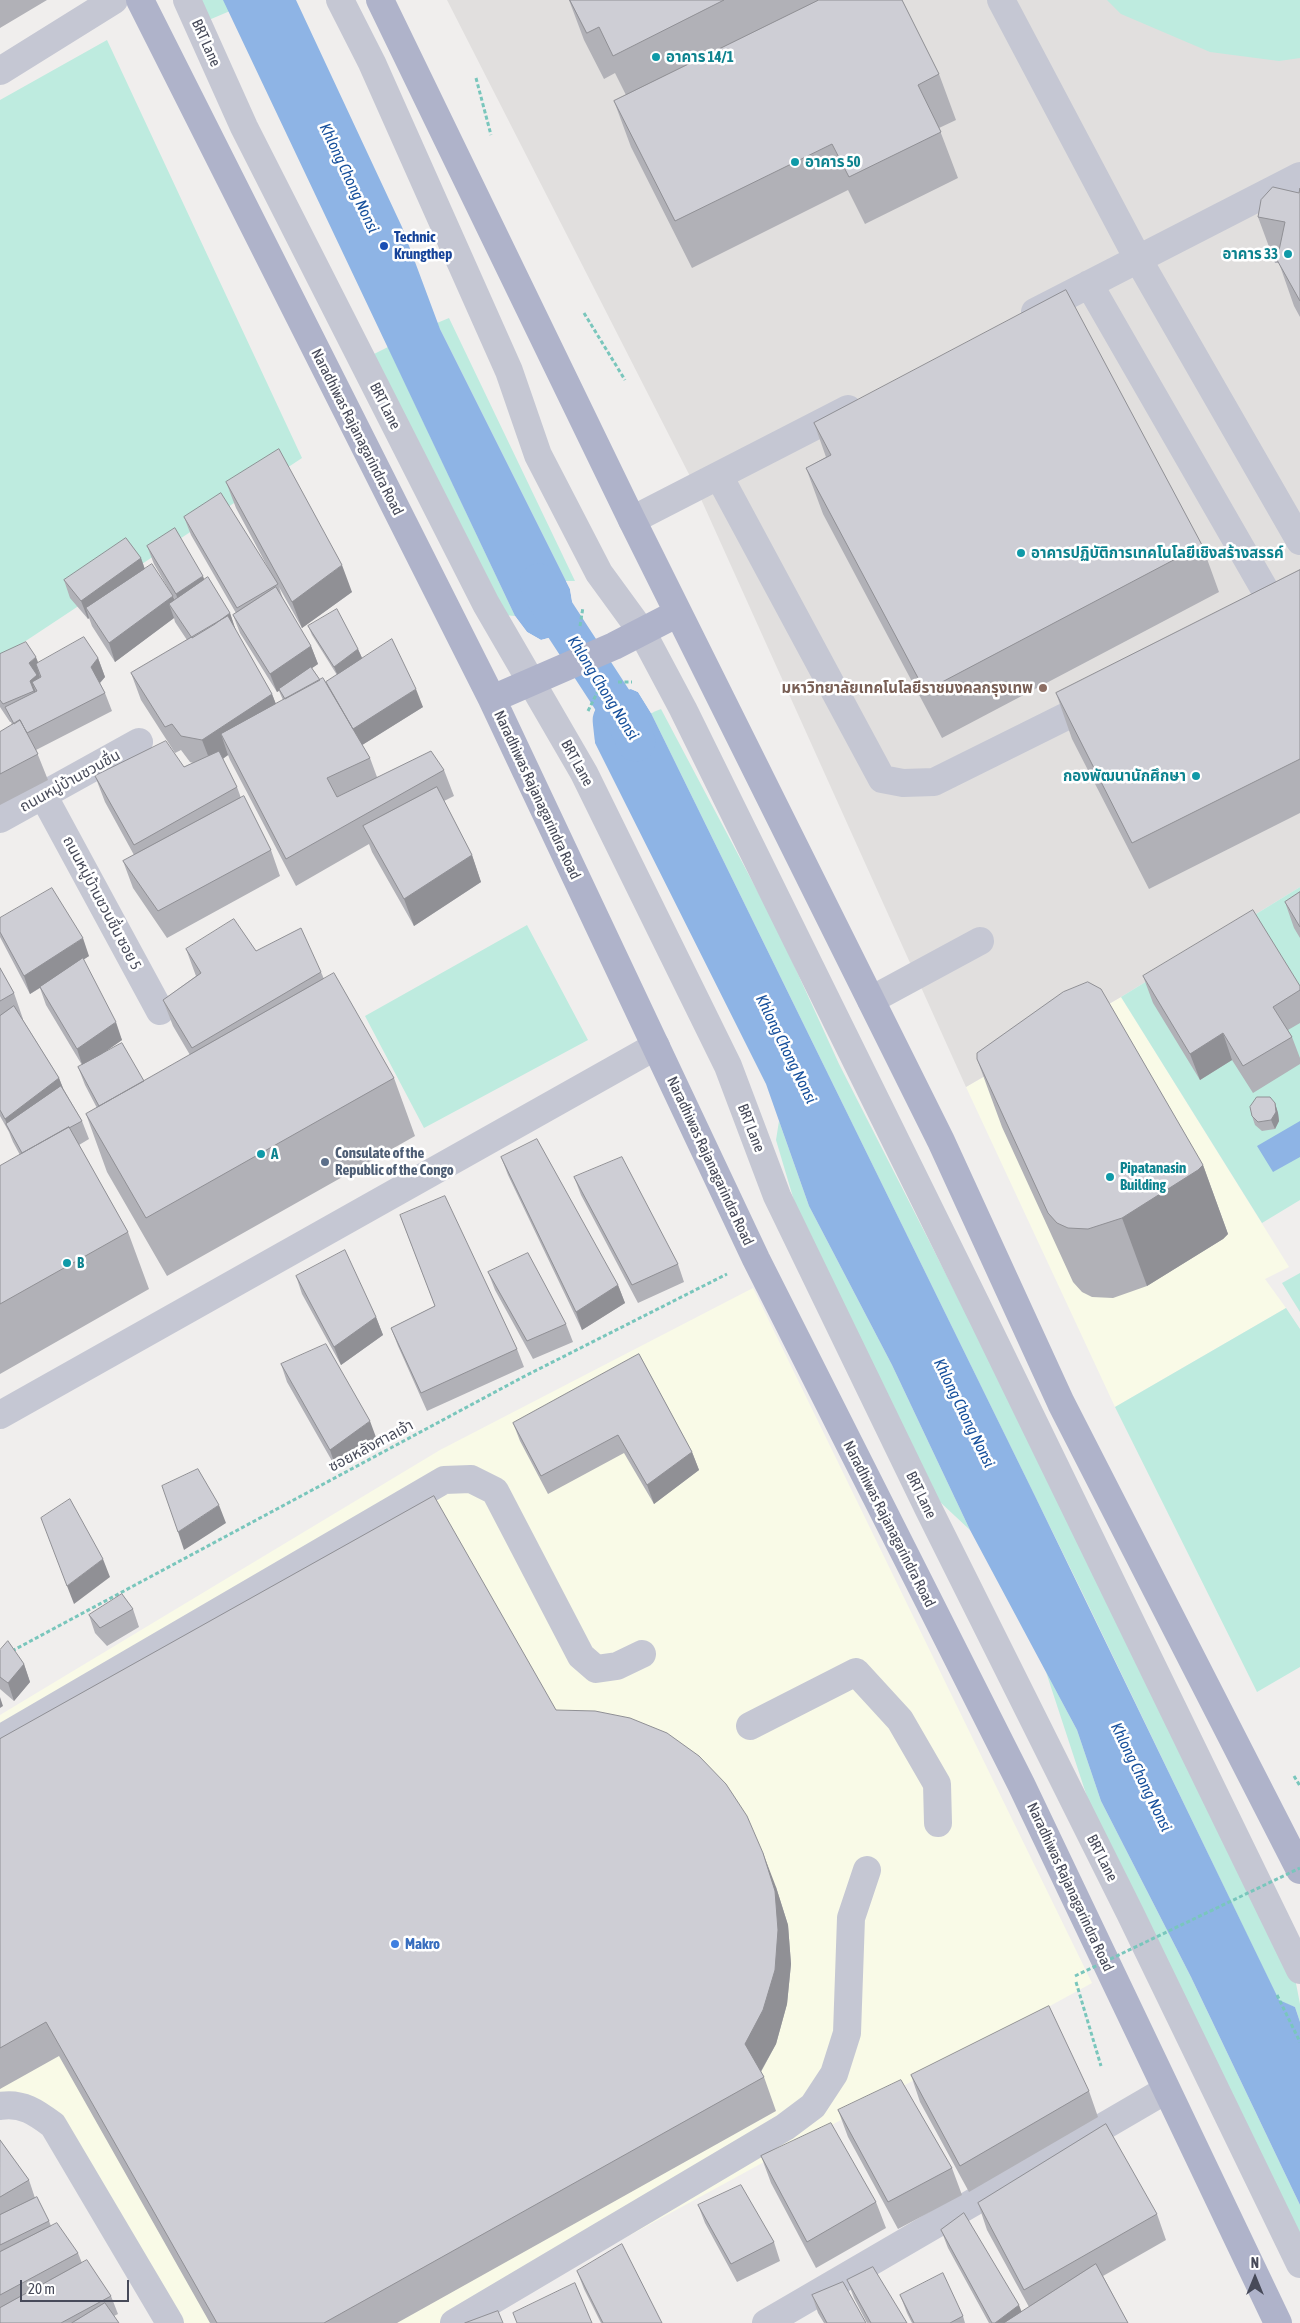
<!DOCTYPE html>
<html>
<head>
<meta charset="utf-8">
<style>
	body { margin:0 }
	#map { position:relative; width:1300px; height:2323px; overflow:hidden; background:#f0eeed; font-family:"Asap Condensed",sans-serif }
	canvas { display:block }
	.north { position:absolute; left:1230px; top:2253px; width:50px; height:50px; -webkit-text-stroke:4px #fff; paint-order:stroke; rotate:0deg; font-size:14px; font-weight:700; line-height:20px; text-align:center; color:#474a59 }
	.north::after { content:''; display:block; margin:auto; width:18px; height:22px; background:#474a59; clip-path:polygon(50% 0,100% 100%,50% 72%,0 100%) }
	.scale { position:absolute; left:20px; top:2280px; width:109px; height:22px; box-sizing:border-box; border:2px solid #474a59; border-top:0; padding-left:6px; font-size:15px; line-height:18px; white-space:nowrap; color:#474a59; -webkit-text-stroke:4px #fff; paint-order:stroke }
</style>
</head>
<body>
<div id="map">
<canvas width="1300" height="2323"></canvas>
<div class="north">N</div>
<div class="scale">20 m</div>
</div>
<script>
const ctx = document.querySelector('canvas').getContext('2d');
ctx.lineJoin = 'round';
function paint(path, color) {
  ctx.fillStyle = color;
  ctx.fill(path, 'evenodd');
}
function strokePath(path, color, width, dash) {
  ctx.strokeStyle = color;
  ctx.lineWidth = width;
  ctx.lineCap = dash ? 'butt' : 'round';
  ctx.setLineDash(dash || []);
  ctx.stroke(path);
}
function label(font, color, halo, rows, align = 'center') {
  ctx.font = font + ' "Asap Condensed","Noto Sans Thai",sans-serif';
  ctx.lineWidth = 5;
  ctx.setLineDash([]);
  ctx.textBaseline = 'middle';
  ctx.strokeStyle = halo;
  ctx.fillStyle = color;
  for (const [text, x, y, turn = 0] of rows) {
    ctx.save();
    ctx.translate(x, y);
    ctx.rotate((+turn || 0) * Math.PI / 180);
    ctx.textAlign = isNaN(turn) ? turn : align;
    if (halo) ctx.strokeText(text, 0, 0);
    ctx.fillText(text, 0, 0);
    ctx.restore();
  }
}
paint(new Path2D(`
	M1121 997 1289 1267 1265 1279 1286 1308 1115 1407 966 1087Z
	M753 1288 1092 1983 469 2323H175L46 2112 0 2107V1715L440 1450Z`), '#f9fae7');
paint(new Path2D(`
	M447 0H1300V887L1121 997 966 1087 696 488Z`), '#e1dfde');
paint(new Path2D(`
	M193 0H224L230 11 204 22Z
	M1107 0H1300V58L1279 61 1210 52 1121 14Z
	M107 40 302 458 0 658V100Z
	M449 318 575 581H566L437 323Z
	M388 347 515 616 503 615 368 357Z
	M661 709 777 928 839 1064 977 1335 1294 1973 1300 2004V2022L1295 2007 1279 2001 1082 1592 651 713Z
	M1300 887V1200L1262 1223 1121 997Z
	M527 925 588 1040 424 1128 365 1016Z
	M779 1121 809 1206 892 1365 970 1530 940 1502 795 1204 776 1140Z
	M1300 1273V1312L1282 1283Z
	M1286 1308 1300 1329V1667L1257 1692 1115 1407Z
	M1046 1672 1077 1730 1101 1801 1191 1977 1300 2205V2250L1092 1812Z`), '#beebdf');
paint(new Path2D(`
	M223 0H296L402 227 440 329 570 589 574 613 570 627 556 636 541 640 527 632 515 616Z
	M631 689 638 692 651 713 1035 1496 1279 2000 1295 2007 1300 2022V2205L1191 1977 1101 1801 1077 1730 970 1530 892 1365 809 1206 766 1084 595 743C586 710 599 694 631 689Z
	M1300 1121V1157L1273 1172 1257 1146Z`), '#8eb4e5');
paint(new Path2D(`
	M566 581H569L572 588 577 612 572 628 557 638 540 643 525 634 512 616H515L527 632 541 640 556 636 570 627 574 613 570 589Z
	M631 686 640 691 654 712 651 713 638 692 631 689 614 692 598 703 592 716 595 743 592 744 590 716 596 702 613 689Z`), '#f0eeed');
strokePath(new Path2D(`
	M539 583 546 598 628 724 636 742`), '#8eb4e5', 39);
strokePath(new Path2D(`
	M476 78 491 135
	M584 313 625 380
	M580 626 583 607
	M618 682H632
	M588 711 597 693 603 689
	M12 1651 523 1377 727 1274
	M1294 1776 1300 1786
	M1076 1982 1101 2066
	M1277 1995 1300 2042`), '#79c6bc', 3, [4, 2.5]);
strokePath(new Path2D(`
	M187 0 244 127 486 604 584 773 728 1066 777 1196 929 1510 1130 1913 1300 2264
	M340 0 372 63 509 371 538 455 599 573 642 632 683 709 980 1312 1300 1970
	M1001 0 1138 259 1300 541
	M0 71 114 0
	M1089 284 1265 590 1267 607 1256 621
	M1035 312 1300 176
	M719 476 882 779 903 783 934 782 1097 701
	M632 520 848 409
	M43 795 160 1011
	M0 819 139 742
	M871 1000 980 941
	M0 1415 656 1046
	M750 1726 856 1672 900 1720 937 1784 938 1823
	M0 1739 444 1480 471 1479 495 1491 581 1656 596 1669 617 1666 642 1654
	M0 2106C22 2102 37 2113 53 2125L170 2323
	M454 2323 785 2127 813 2106 834 2074 847 2033 851 1918 867 1870
	M766 2323 1166 2090`), '#c5c7d3', 28);
strokePath(new Path2D(`
	M140 0 492 699 756 1259 1021 1784 1278 2323
	M380 0 632 520 941 1141 1061 1403 1300 1870
	M492 699 614 646 678 613`), '#afb3ca', 28);
strokePath(new Path2D(`
	M1075 1976 1300 1868`), '#79c6bc', 3, [4, 2.5]);
paint(new Path2D(`
	M0 0H47L0 28Z
	M569 0H902L939 74 956 120 939 128 958 178 865 224 848 190 692 268 631 147 614 101 626 95 615 73 604 79 584 40Z
	M1300 188V317L1294 306 1279 263H1275L1258 217 1299 193Z
	M814 423 1202 545 1219 592 942 738 823 514 806 468 826 457Z
	M226 482 352 592 302 628 279 587 284 602 311 646 318 664 312 668 320 680 327 686 326 682 337 675 312 635 308 626 358 649 362 658 423 707 362 745 370 758 377 777 444 770 454 796 444 801 472 855 481 882 414 926 372 852 369 844 296 886 230 760 228 755 223 759 237 787 241 798 271 850 280 876 167 938 133 888 123 861 134 855 105 802 95 776 184 767 193 763 190 762 181 750 175 753 141 700 131 673 187 640 175 622 174 618 115 662 92 626 89 618 88 619 70 598 64 580 141 558 145 569 174 600H175L154 564 147 546 204 580 230 613 236 631 272 694 276 704 283 700 279 691 277 692 240 633 233 615 236 613 191 535 184 517 273 577 236 508Z
	M1300 570V813L1149 889 1072 739 1056 693Z
	M0 654 38 663 98 658 105 677 100 683 105 693 112 711 36 750 48 780 0 805V732L12 725 11 722H10L0 707Z
	M1300 892V938L1294 928 1285 902Z
	M0 918 89 956 83 960 122 1040 102 1054 144 1081 190 1055 173 1026 163 1000 196 976 186 949 256 951 321 972 324 979 394 1078 415 1136 167 1276 107 1172 86 1114 97 1108 85 1085 78 1067 82 1065 46 1005 40 988 30 994 1 939 0 937Z
	M0 968 14 993 23 1019V1020L59 1078 63 1088 82 1121 89 1139 79 1145 128 1232 149 1289 0 1374V1166L20 1155 13 1142 9 1132 0 1116Z
	M1143 976 1300 986V1023L1288 1030 1292 1037 1300 1058V1064L1253 1093 1232 1060 1200 1080 1153 1003Z
	M977 1059 1203 1165 1228 1234 1223 1239 1147 1286 1113 1298 1092 1297 1082 1292 1073 1282 1002 1127Z
	M1275 1103 1278 1113 1279 1121 1275 1129 1262 1131 1255 1125 1252 1116Z
	M501 1157 618 1285 625 1303 582 1330 508 1175Z
	M574 1177 678 1264 684 1282 638 1303 581 1195Z
	M400 1215 517 1349 524 1367 427 1411 398 1346 391 1328 435 1306Z
	M488 1272 566 1324 573 1342 533 1359 495 1290Z
	M296 1276 376 1317 383 1335 341 1365 302 1294Z
	M639 1354 692 1452 699 1470 654 1504 624 1453 548 1494 520 1441 513 1423Z
	M281 1364 377 1440 336 1468 287 1382Z
	M133 1609 139 1627 107 1646 95 1633 89 1615Z
	M0 1650 24 1664 30 1682 14 1701 0 1689Z
	M556 1710 776 1887 788 1925 791 1964 787 2004 776 2044 761 2072 764 2077 776 2111 397 2323H210L59 2056 0 2089V1739Z
	M911 2075 1089 2091 1098 2117 969 2192 920 2102Z
	M838 2110 952 2168 962 2195 898 2229 848 2137Z
	M0 2140 29 2180 35 2198 49 2221 51 2226 78 2253 82 2263 111 2296 118 2314 114 2316 119 2323H0Z
	M761 2156 876 2202 886 2228 816 2268 771 2183Z
	M978 2203 1157 2214 1166 2240 1103 2276 1128 2323H989L948 2248 941 2230 1022 2312 1029 2307 987 2230Z
	M698 2205 774 2242 780 2261 737 2282 705 2223Z
	M577 2271 662 2323H601L584 2289Z
	M847 2280 907 2323H867L854 2298Z
	M812 2295 866 2323H824L818 2313Z
	M900 2295 963 2316 965 2323H912L907 2313Z`), '#b1b1b7');
paint(new Path2D(`
	M141 558 147 576 86 608 89 618 88 619 81 601Z
	M342 565 352 592 302 628 292 602Z
	M203 576 210 595 182 612 176 594Z
	M173 596 180 614 169 604 174 618 115 662 109 643Z
	M230 613 236 631 193 640Z
	M311 646 318 664 277 692 270 674Z
	M358 649 362 658 338 676 334 667Z
	M36 657 43 675 36 664 40 677 38 679 37 691 32 682 38 698 37 699 30 681 29 663Z
	M98 658 105 677 98 685 91 667Z
	M416 689 423 707 359 747 352 729Z
	M272 694 282 720 221 734 228 755 212 766 202 740Z
	M472 855 481 882 414 926 404 899Z
	M83 938 89 956 30 994 24 976Z
	M116 1022 122 1040 83 1067 77 1049Z
	M1223 1033 1232 1060 1200 1080 1190 1054Z
	M59 1078 66 1096 9 1130 5 1119Z
	M1275 1103 1278 1113 1279 1121 1275 1129 1271 1120Z
	M1203 1165 1228 1234 1223 1239 1147 1286 1122 1218Z
	M618 1285 625 1303 582 1330 576 1312Z
	M376 1317 383 1335 341 1365 334 1347Z
	M370 1421 377 1440 336 1468 330 1450Z
	M692 1452 699 1470 654 1504 647 1485Z
	M219 1505 226 1523 184 1550 178 1532Z
	M103 1559 110 1577 74 1604 67 1586Z
	M24 1664 30 1682 14 1701 8 1683Z
	M0 1697 3 1706 0 1708Z
	M763 1853 776 1887 788 1925 791 1964 787 2004 776 2044 757 2078 745 2044Z
	M1019 2305 1026 2323H995Z`), '#909095');
const building = new Path2D(`
	M570 0H724L613 56 599 27 587 33Z
	M819 0H902L939 74 918 85 941 132 849 177 832 144 675 221 614 101Z
	M1273 187 1299 193 1300 188V301L1277 260 1285 222 1258 217 1261 200Z
	M1066 290 1202 545 925 691 806 468 831 455 814 423Z
	M279 449 342 565 292 602 226 482Z
	M221 493 278 584 237 608 184 517Z
	M175 528 203 576 176 594 147 546Z
	M126 538 141 558 81 601 64 580Z
	M152 564 173 596 109 643 86 608Z
	M1300 570V759L1132 843 1056 693Z
	M208 577 230 613 215 624 192 638 169 604Z
	M276 587 311 646 270 674 233 615Z
	M337 609 358 649 334 667 308 626Z
	M228 616 272 694 202 740 181 736 172 724 165 727 131 673Z
	M84 637 98 658 91 667 105 693 27 733 20 720 14 724 5 707 37 691 32 682 41 677 36 664Z
	M392 639 416 689 353 729 326 682Z
	M26 642 36 657 29 663 37 675 30 681 34 691 3 704 0 700V654Z
	M311 667 320 680 285 699 279 689Z
	M323 678 370 758 327 778 337 797 431 751 444 770 286 859 221 734Z
	M20 720 38 754 0 774V732Z
	M166 741 184 767 219 751 237 787 134 845 95 776Z
	M437 787 472 855 404 899 363 826Z
	M244 796 271 850 158 911 123 861Z
	M52 888 83 938 24 976 0 932V918Z
	M1300 892V927L1285 902Z
	M1253 910 1300 986V990L1273 1007 1292 1037 1243 1066 1223 1033 1190 1054 1143 976Z
	M234 919 256 951 301 928 321 972 192 1048 163 1000 201 973 186 949Z
	M83 958 116 1022 77 1049 40 987Z
	M0 968 14 993 0 1001Z
	M334 973 394 1078 146 1218 86 1114Z
	M1088 982 1101 989 1203 1165 1198 1170 1122 1218 1088 1229 1068 1228 1057 1223 1048 1213 977 1059V1053L1063 992Z
	M14 1006 59 1078 5 1119 0 1110V1016Z
	M122 1043 144 1081 99 1106 78 1067Z
	M61 1086 82 1121 69 1128V1127L22 1153 6 1124Z
	M1257 1097H1270L1275 1103 1276 1112 1271 1120 1258 1122 1252 1116 1250 1107Z
	M69 1127 128 1232 0 1304V1166Z
	M537 1139 618 1285 576 1312 501 1157Z
	M622 1157 678 1264 632 1285 574 1177Z
	M445 1196 517 1349 421 1393 391 1328 435 1306 400 1215Z
	M345 1250 376 1317 334 1347 296 1276Z
	M528 1253 566 1324 527 1341 488 1272Z
	M326 1344 370 1421 330 1450 281 1364Z
	M639 1354 692 1452 647 1485 618 1435 541 1476 513 1423Z
	M198 1469 219 1505 178 1532 162 1486Z
	M434 1496 556 1710 595 1711 630 1718 667 1733 699 1756 726 1784 747 1816 763 1853 775 1891 778 1930 775 1970 763 2010 745 2044 764 2077 324 2323H217L46 2022 0 2048V1739Z
	M70 1499 103 1559 67 1586 41 1518Z
	M122 1594 133 1609 100 1628 89 1615Z
	M8 1641 24 1664 8 1683 0 1677V1650Z
	M1049 2006 1089 2091 960 2166 911 2075Z
	M901 2080 952 2168 888 2202 838 2110Z
	M831 2123 876 2202 807 2242 761 2156Z
	M1106 2124 1157 2214 1024 2290 978 2203Z
	M0 2140 29 2180 0 2197Z
	M741 2185 774 2242 731 2264 698 2205Z
	M37 2197 49 2221 0 2245V2215Z
	M964 2213 1019 2305 995 2323H992L941 2230Z
	M57 2223 78 2253 0 2295V2252Z
	M622 2244 662 2323H603L577 2271Z
	M87 2260 111 2296 61 2323H0V2308Z
	M1096 2264 1128 2323H1004Z
	M873 2267 907 2323H871L847 2280Z
	M943 2273 963 2316 950 2323H914L900 2295Z
	M843 2282 866 2323H827L812 2295Z
	M575 2283 592 2323H517L513 2313Z
	M105 2303 119 2323H72Z
	M498 2311 503 2323H465Z`);
paint(building, '#ceced5');
strokePath(building, '#909095', 1);
for (const [x, y, r, color] of [
	[656,57,5,"#0f9aa8"],
	[795,162,5,"#0f9aa8"],
	[384,246,5,"#1a4fb4"],
	[1288,254,5,"#0f9aa8"],
	[1021,553,5,"#0f9aa8"],
	[1043,688,5,"#8d6e63"],
	[1196,776,5,"#0f9aa8"],
	[261,1154,5,"#0f9aa8"],
	[325,1162,5,"#5c6f8a"],
	[1110,1177,5,"#0f9aa8"],
	[67,1263,5,"#0f9aa8"],
	[395,1944,5,"#3f7fe0"]
]) {
  const dot = new Path2D();
  dot.arc(x, y, r, 0, 2 * Math.PI);
  ctx.fillStyle = color;
  ctx.fill(dot);
  strokePath(dot, '#fff', 2);
}
label('15px', '#474a59', '#fff', [
	["BRT Lane",206,43,66],
	["BRT Lane",385,406,63],
	["Naradhiwas Rajanagarindra Road",357,432,63],
	["BRT Lane",577,763,61],
	["ถนนหมู่บ้านชวนชื่น",70,781,-29],
	["Naradhiwas Rajanagarindra Road",537,795,65],
	["ถนนหมู่บ้านชวนชื่น ซอย 5",102,903,62],
	["BRT Lane",751,1128,69],
	["Naradhiwas Rajanagarindra Road",710,1161,65],
	["ซอยหลังศาลเจ้า",371,1446,-28],
	["BRT Lane",921,1495,64],
	["Naradhiwas Rajanagarindra Road",889,1524,63],
	["BRT Lane",1102,1858,63],
	["Naradhiwas Rajanagarindra Road",1070,1887,65]
]);
label('bold 15px', '#0d838f', '#fff', [
	["อาคาร 14/1",666,57],
	["อาคาร 50",805,162],
	["อาคาร 33",1278,254,"right"],
	["อาคารปฏิบัติการเทคโนโลยีเชิงสร้างสรรค์",1031,553],
	["กองพัฒนานักศึกษา",1186,776,"right"],
	["A",271,1154],
	["Pipatanasin",1120,1168],
	["Building",1120,1185],
	["B",77,1263]
], 'left');
label('bold 15px', '#164399', '#fff', [
	["Technic",394,237],
	["Krungthep",394,254]
], 'left');
label('bold 15px', '#785e54', '#fff', [
	["มหาวิทยาลัยเทคโนโลยีราชมงคลกรุงเทพ",1033,688]
], 'right');
label('bold 15px', '#4e5e75', '#fff', [
	["Consulate of the",335,1153],
	["Republic of the Congo",335,1170]
], 'left');
label('bold 15px', '#366cbe', '#fff', [
	["Makro",405,1944]
], 'left');
label('italic 16px', '#17509c', '#fff', [
	["Khlong Chong Nonsi",349,178,65],
	["Khlong Chong Nonsi",603,688,58],
	["Khlong Chong Nonsi",786,1049,64],
	["Khlong Chong Nonsi",964,1413,64],
	["Khlong Chong Nonsi",1141,1777,64]
]);
</script>
</body>
</html>
